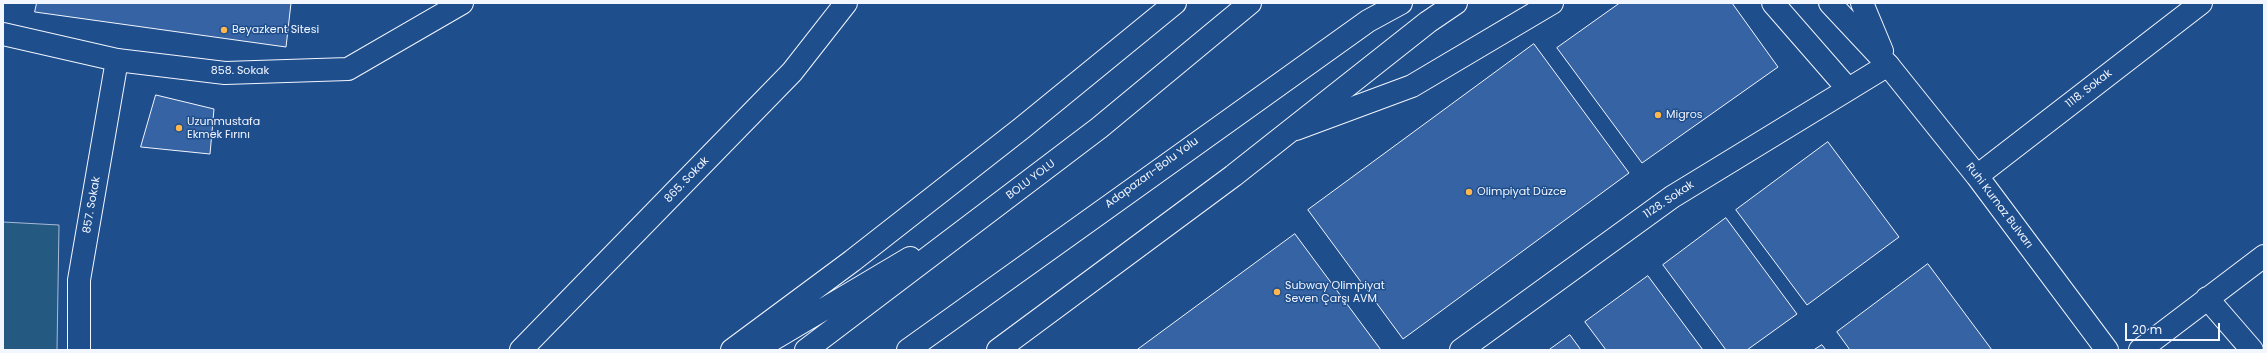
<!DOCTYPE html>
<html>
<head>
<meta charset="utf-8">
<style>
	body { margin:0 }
	#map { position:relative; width:2267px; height:353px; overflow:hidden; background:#1f4e8c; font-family:Poppins,sans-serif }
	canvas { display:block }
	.frame { position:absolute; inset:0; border:4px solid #f2f6ff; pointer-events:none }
	.scale { position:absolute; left:2125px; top:323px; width:95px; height:18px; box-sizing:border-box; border:2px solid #f2f6ff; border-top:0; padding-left:5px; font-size:12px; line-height:14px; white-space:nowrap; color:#f2f6ff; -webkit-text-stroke:3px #1f4e8c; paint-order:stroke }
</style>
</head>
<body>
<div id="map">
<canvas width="2267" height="353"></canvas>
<div class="frame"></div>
<div class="scale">20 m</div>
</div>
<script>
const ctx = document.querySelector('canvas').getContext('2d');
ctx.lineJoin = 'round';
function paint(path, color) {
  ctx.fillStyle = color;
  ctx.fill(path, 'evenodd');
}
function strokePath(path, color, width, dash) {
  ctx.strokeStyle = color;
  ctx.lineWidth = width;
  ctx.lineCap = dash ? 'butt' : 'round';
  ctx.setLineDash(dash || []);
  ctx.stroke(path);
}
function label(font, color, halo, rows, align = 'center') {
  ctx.font = font + ' Poppins,sans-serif';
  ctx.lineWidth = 3;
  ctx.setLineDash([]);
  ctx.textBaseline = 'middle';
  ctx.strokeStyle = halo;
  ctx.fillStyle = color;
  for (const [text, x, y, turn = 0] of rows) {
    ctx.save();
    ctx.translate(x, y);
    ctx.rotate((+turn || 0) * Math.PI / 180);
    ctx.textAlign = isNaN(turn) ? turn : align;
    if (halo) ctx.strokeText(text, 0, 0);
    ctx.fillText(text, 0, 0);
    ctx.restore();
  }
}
const green = new Path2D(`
	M3 222 59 225 57 350H3Z`);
paint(green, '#245a82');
strokePath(green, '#a8bbd7', 1);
const building = new Path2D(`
	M37 3H291L286 47 35 12Z
	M1620 3H1732L1778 67 1642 163 1557 48Z
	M1534 44 1629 173 1403 339 1308 210Z
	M156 95 214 109 210 154 141 147Z
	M1828 142 1899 237 1807 305 1736 210Z
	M1726 218 1797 314 1747 350H1726L1663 265Z
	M1295 234 1381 350H1137Z
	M1928 264 1992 350H1850L1837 332Z
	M1648 276 1703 350H1606L1585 322Z
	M1570 335 1581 350H1549Z
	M1822 345 1826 350H1814Z`);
paint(building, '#3563a3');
strokePath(building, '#f2f6ff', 1);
const minor = new Path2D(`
	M1296 129 1412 86 1552 3
	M1977 176 2201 3
	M2207 298 2252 350
	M79 350V280L117 60
	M521 350 792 72 846 3
	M1461 350 1672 197 1888 65 1977 176 2107 350
	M2140 350 2264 256`);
const major = new Path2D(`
	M3 34 117 60 225 73 348 69 462 3`);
const highway = new Path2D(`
	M1773 3 1848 89
	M1830 3 1888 65
	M1862 3 1882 51
	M732 350 852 261 1022 128 1175 3
	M755 350 910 258
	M806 350 1099 128 1250 3
	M908 350 1368 21 1401 3
	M998 350 1233 176 1428 22 1456 3`);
strokePath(minor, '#f2f6ff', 24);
strokePath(major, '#f2f6ff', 24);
strokePath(highway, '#f2f6ff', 24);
strokePath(minor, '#1f4e8c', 22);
strokePath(major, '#1f4e8c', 22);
strokePath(highway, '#1f4e8c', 22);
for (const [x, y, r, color] of [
	[224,30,4,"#ffb74d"],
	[1658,115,4,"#ffb74d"],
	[179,128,4,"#ffb74d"],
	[1469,192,4,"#ffb74d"],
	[1277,292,4,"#ffb74d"]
]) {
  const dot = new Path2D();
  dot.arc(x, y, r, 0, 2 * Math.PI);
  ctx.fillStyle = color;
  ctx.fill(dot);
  strokePath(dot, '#1f4e8c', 1.5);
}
label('11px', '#f2f6ff', '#1f4e8c', [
	["Beyazkent Sitesi",232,30],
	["Migros",1666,115],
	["Uzunmustafa",187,122],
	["Ekmek Fırını",187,135],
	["Olimpiyat Düzce",1477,192],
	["Subway Olimpiyat",1285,286],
	["Seven Çarşı AVM",1285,299]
], 'left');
label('11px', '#f2f6ff', '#1f4e8c', [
	["858. Sokak",240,71],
	["1118. Sokak",2089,89,-38],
	["Adapazarı-Bolu Yolu",1152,173,-36],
	["865. Sokak",687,180,-46],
	["BOLU YOLU",1031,180,-37],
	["1128. Sokak",1669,200,-34],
	["857. Sokak",92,205,-80],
	["Ruhi Kurnaz Bulvarı",1999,206,53]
]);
</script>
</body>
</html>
